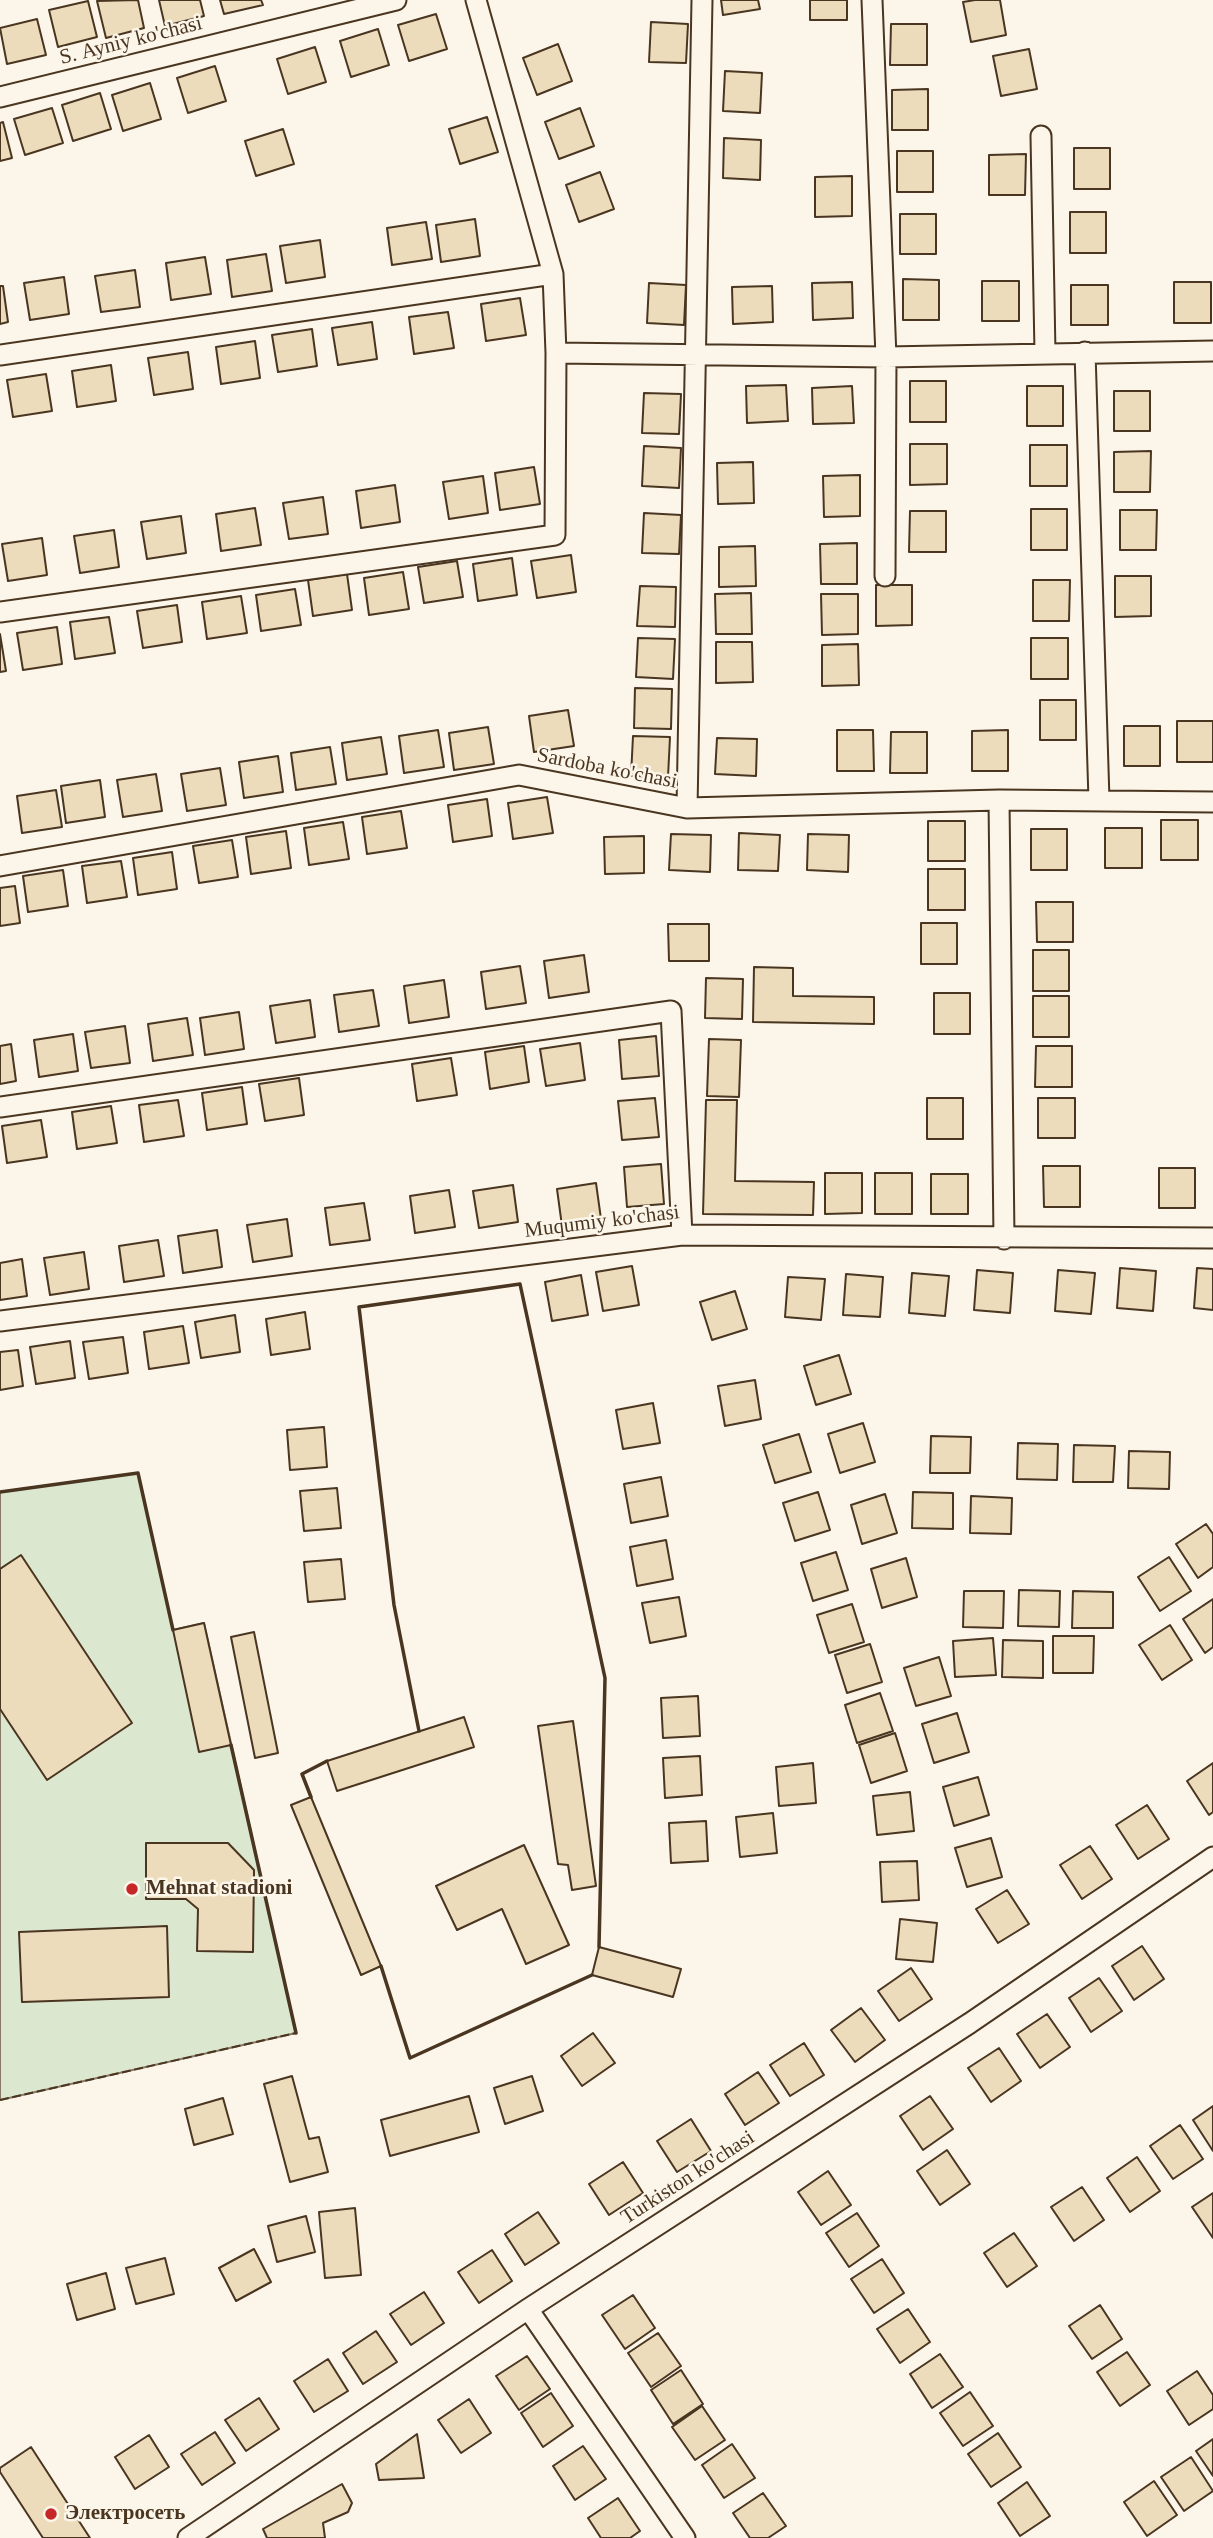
<!DOCTYPE html>
<html>
<head>
<meta charset="utf-8">
<style>
	body { margin:0 }
	canvas { display:block; background:#fbf6e9 }
</style>
</head>
<body>
<canvas width="1213" height="2538"></canvas>
<script>
const ctx = document.querySelector('canvas').getContext('2d');
ctx.lineJoin = 'round';
function paint(path, color) {
  ctx.fillStyle = color;
  ctx.fill(path, 'evenodd');
}
function strokePath(path, color, width, dash) {
  ctx.strokeStyle = color;
  ctx.lineWidth = width;
  ctx.lineCap = dash ? 'butt' : 'round';
  ctx.setLineDash(dash || []);
  ctx.stroke(path);
}
function label(font, color, halo, rows, align = 'center') {
  ctx.font = font + ' "Times New Roman",serif';
  ctx.lineWidth = 5;
  ctx.setLineDash([]);
  ctx.textBaseline = 'middle';
  ctx.strokeStyle = halo;
  ctx.fillStyle = color;
  for (const [text, x, y, turn = 0] of rows) {
    ctx.save();
    ctx.translate(x, y);
    ctx.rotate((+turn || 0) * Math.PI / 180);
    ctx.textAlign = isNaN(turn) ? turn : align;
    if (halo) ctx.strokeText(text, 0, 0);
    ctx.fillText(text, 0, 0);
    ctx.restore();
  }
}
const green = new Path2D(`
	M138 1473 173 1630 204 1623 296 2033 0 2100V1492Z`);
paint(green, '#dce7d0');
strokePath(green, '#887966', 2);
const building = new Path2D(`
	M138 0 144 28 106 38 97 1Z
	M159 0H200L204 16 165 26Z
	M220 0H261L263 5 224 14Z
	M721 0H758L760 9 723 15Z
	M810 0H847V20H810Z
	M975 0H1000L1006 35 971 42 963 2Z
	M88 1 97 37 58 47 49 10Z
	M436 14 447 49 409 61 398 25Z
	M37 19 46 55 7 64 0 28Z
	M651 22 688 24 686 63 649 62Z
	M891 24H927V65H890Z
	M378 29 389 65 351 77 340 41Z
	M558 44 572 81 537 95 523 58Z
	M315 47 326 82 288 94 277 59Z
	M1029 49 1037 89 1001 96 993 56Z
	M215 66 226 101 188 113 177 78Z
	M725 71 762 73 760 113 723 111Z
	M150 83 161 119 123 131 112 95Z
	M928 89V130H892V90Z
	M100 93 111 129 73 141 62 105Z
	M52 108 63 143 25 155 14 119Z
	M580 108 594 146 559 159 545 122Z
	M487 117 498 152 460 164 449 129Z
	M3 122 12 158 0 161V123Z
	M283 129 294 164 256 176 245 141Z
	M724 138 761 140 760 180 723 178Z
	M1074 148H1110V189H1074Z
	M897 151H933V192H897Z
	M1026 154 1025 195H989V155Z
	M600 172 614 209 579 222 566 185Z
	M852 176V216L815 217V177Z
	M1070 212H1106V253H1070Z
	M900 214H936V254H900Z
	M475 219 480 256 441 262 436 225Z
	M426 222 432 259 392 265 387 228Z
	M320 240 325 277 286 283 280 246Z
	M266 254 272 291 232 297 227 260Z
	M205 257 211 294 171 300 166 263Z
	M135 270 140 307 101 312 95 276Z
	M64 277 69 314 30 320 24 283Z
	M903 279 939 280V320H903Z
	M982 281H1019V321H982Z
	M852 282 853 318 813 320 812 283Z
	M1174 282H1211V323H1174Z
	M649 283 686 285 684 325 647 323Z
	M1071 285H1108V325H1071Z
	M0 286H3L8 322 0 324Z
	M772 286 773 322 733 324 732 287Z
	M520 298 526 335 486 341 481 304Z
	M448 312 454 348 414 354 409 317Z
	M372 322 377 359 338 365 332 328Z
	M312 329 317 366 278 372 272 335Z
	M255 341 260 378 221 384 216 347Z
	M188 352 193 389 154 395 148 358Z
	M111 365 116 401 77 407 72 371Z
	M46 374 52 411 13 417 7 380Z
	M910 381H946V422H910Z
	M786 385 788 421 747 423 746 386Z
	M852 386 854 423 813 424 812 388Z
	M1027 386H1063V426H1027Z
	M1114 391H1150V431H1114Z
	M644 393 681 394 679 434 642 433Z
	M910 444H947V484L910 485Z
	M1030 445H1067V486H1030Z
	M644 446 681 448 679 488 642 486Z
	M1151 451 1150 492H1114V452Z
	M753 462 754 503 718 504 717 463Z
	M534 467 540 504 500 510 495 473Z
	M860 475V516L824 517 823 476Z
	M483 476 488 513 449 519 443 482Z
	M395 485 400 522 361 528 356 491Z
	M323 497 328 534 289 539 283 503Z
	M255 508 261 545 221 551 216 514Z
	M1031 509H1067V550H1031Z
	M1120 510H1157L1156 550H1120Z
	M910 511H946V552H909Z
	M644 513 681 515 679 554 642 553Z
	M181 516 186 553 147 559 141 522Z
	M114 530 119 567 80 573 74 536Z
	M42 538 47 575 8 581 2 544Z
	M857 543V584H821L820 544Z
	M755 546 756 586 719 587V547Z
	M571 555 576 592 537 598 531 561Z
	M512 558 517 595 478 601 473 564Z
	M457 561 463 597 424 603 418 567Z
	M403 572 409 609 369 615 364 578Z
	M347 574 352 610 313 616 308 580Z
	M1115 576H1151V616L1115 617Z
	M1033 580H1070L1069 621H1033Z
	M876 585H912V625L876 626Z
	M640 586 676 587 675 627 637 626Z
	M295 589 301 625 261 631 256 595Z
	M751 593 752 634H716L715 594Z
	M821 594H858V634L822 635Z
	M241 596 247 633 207 639 202 602Z
	M177 605 182 642 143 648 137 611Z
	M109 617 115 653 75 659 70 622Z
	M57 627 62 664 23 670 17 633Z
	M0 634 6 671 0 672Z
	M638 638 675 639 673 679 636 677Z
	M1031 638H1068V679H1031Z
	M716 642H752L753 682 716 683Z
	M858 644 859 685 822 686V645Z
	M635 688 672 689 671 729 634 728Z
	M1040 700H1076V740H1040Z
	M568 710 574 746 534 752 529 716Z
	M1177 721H1213V762H1177Z
	M1124 726H1160V766H1124Z
	M488 727 494 764 454 770 449 733Z
	M438 730 444 767 404 773 399 736Z
	M837 730H873L874 771H837Z
	M1008 730V771H972V731Z
	M891 732H927V773H890Z
	M633 736 670 737 668 777 631 776Z
	M381 737 387 774 347 780 342 743Z
	M717 738 757 739 756 776 715 774Z
	M330 747 336 784 296 790 291 753Z
	M278 756 283 792 244 798 239 762Z
	M220 768 226 805 187 811 181 774Z
	M156 774 162 811 123 817 117 780Z
	M100 780 105 817 66 823 61 786Z
	M56 790 62 827 22 833 17 796Z
	M547 797 553 833 513 839 508 803Z
	M487 799 492 836 453 842 448 805Z
	M401 811 407 848 367 854 362 817Z
	M1161 820H1198V860H1161Z
	M928 821H965V861H928Z
	M343 822 349 859 309 865 304 828Z
	M1105 828H1142V868H1105Z
	M1031 829H1067V870H1031Z
	M286 831 291 868 251 874 246 837Z
	M739 833 780 835 778 871 738 870Z
	M671 834 711 835 710 872 669 870Z
	M808 834 849 835 848 872 807 870Z
	M644 836V873L605 874 604 837Z
	M232 840 238 877 199 883 193 846Z
	M172 852 177 889 138 895 133 858Z
	M121 861 127 897 87 903 82 866Z
	M928 869H965V910H928Z
	M63 870 68 906 28 912 23 876Z
	M15 886 20 923 0 926V888Z
	M1036 902H1073V942H1037Z
	M921 923H957V964H921Z
	M668 924H709V961H669Z
	M1033 950H1069V991H1033Z
	M584 955 589 992 549 998 544 961Z
	M520 966 526 1003 486 1009 481 972Z
	M754 967 793 968V996L874 997V1024L753 1022Z
	M706 978 743 979 742 1019 705 1018Z
	M444 980 449 1017 409 1023 404 986Z
	M373 990 379 1026 339 1032 334 995Z
	M934 993H970V1034H934Z
	M1033 996H1069V1037H1033Z
	M310 1000 315 1037 276 1043 270 1006Z
	M239 1012 244 1049 205 1055 200 1018Z
	M187 1018 193 1055 153 1061 148 1024Z
	M125 1026 130 1063 91 1068 85 1032Z
	M73 1034 78 1071 39 1077 34 1040Z
	M656 1036 659 1076 622 1079 619 1040Z
	M709 1039 741 1040 739 1097 707 1096Z
	M580 1043 585 1080 546 1086 540 1049Z
	M11 1044 16 1081 0 1084V1046Z
	M524 1046 529 1082 490 1089 485 1052Z
	M1036 1046H1072V1087H1035Z
	M451 1058 457 1095 417 1101 412 1064Z
	M299 1078 304 1115 265 1121 259 1084Z
	M242 1087 247 1124 207 1130 202 1093Z
	M655 1098 659 1137 622 1140 618 1101Z
	M927 1098H963V1139H927Z
	M1038 1098H1075V1138H1038Z
	M178 1100 184 1136 144 1142 139 1105Z
	M706 1100H737L735 1181 814 1182 813 1215 703 1214Z
	M111 1106 117 1143 77 1149 72 1112Z
	M41 1120 47 1157 7 1163 2 1126Z
	M661 1164 664 1204 627 1207 624 1167Z
	M1043 1166H1080V1207H1044Z
	M1159 1168H1195V1208H1159Z
	M825 1173H862V1213L825 1214Z
	M875 1173H912V1214H875Z
	M931 1174H968V1214H931Z
	M596 1183 601 1219 562 1226 557 1189Z
	M513 1185 518 1222 479 1228 473 1191Z
	M449 1190 455 1227 415 1233 410 1196Z
	M364 1203 370 1240 330 1245 325 1208Z
	M287 1219 292 1256 253 1262 247 1225Z
	M217 1230 222 1267 183 1273 178 1236Z
	M158 1240 164 1276 124 1282 119 1246Z
	M84 1252 89 1289 50 1295 44 1258Z
	M22 1259 27 1296 0 1300V1263Z
	M632 1266 639 1305 603 1311 596 1272Z
	M1120 1268 1156 1271 1153 1311 1117 1308Z
	M1197 1268 1213 1269V1310L1194 1308Z
	M977 1270 1013 1273 1010 1313 974 1310Z
	M1058 1270 1095 1273 1091 1314 1055 1311Z
	M912 1273 949 1276 945 1316 909 1313Z
	M846 1274 883 1277 880 1317 843 1315Z
	M581 1275 588 1315 552 1321 545 1282Z
	M788 1277 825 1279 821 1320 785 1317Z
	M735 1291 747 1329 712 1340 700 1302Z
	M305 1312 310 1349 271 1355 266 1319Z
	M235 1315 240 1352 201 1358 195 1322Z
	M183 1326 189 1363 149 1369 144 1332Z
	M123 1337 128 1373 89 1379 83 1342Z
	M70 1341 75 1378 36 1384 30 1347Z
	M18 1350 23 1386 0 1390V1352Z
	M839 1355 851 1394 816 1405 804 1366Z
	M755 1380 761 1419 725 1426 718 1386Z
	M653 1403 660 1443 623 1449 616 1410Z
	M863 1423 875 1462 840 1473 828 1434Z
	M324 1427 327 1467 290 1470 287 1430Z
	M799 1434 811 1472 775 1483 763 1445Z
	M931 1436 971 1437 970 1473H930Z
	M1018 1443 1058 1444 1057 1480 1017 1479Z
	M1074 1445 1115 1446 1113 1482H1073Z
	M1129 1451 1170 1452 1169 1489 1128 1488Z
	M661 1477 668 1516 631 1523 624 1484Z
	M337 1488 341 1528 304 1531 300 1491Z
	M818 1492 830 1530 795 1541 783 1503Z
	M913 1492 953 1493V1529L912 1528Z
	M885 1494 897 1533 862 1544 851 1505Z
	M971 1496 1012 1498 1011 1534 970 1533Z
	M1206 1524 1213 1534V1567L1198 1578 1176 1544Z
	M666 1540 673 1579 637 1586 630 1547Z
	M836 1552 848 1590 813 1601 801 1563Z
	M21 1555 132 1723 47 1780 0 1709V1569Z
	M1169 1557 1191 1591 1160 1611 1138 1577Z
	M906 1558 917 1597 882 1608 871 1569Z
	M341 1559 345 1599 308 1602 304 1562Z
	M1019 1590 1060 1591 1059 1627 1018 1626Z
	M964 1591H1004L1003 1628 963 1627Z
	M1073 1591 1113 1592V1628H1072Z
	M679 1597 686 1636 650 1643 642 1603Z
	M1213 1599V1647L1205 1653 1183 1619Z
	M852 1604 864 1642 829 1653 817 1615Z
	M204 1623 231 1745 199 1752 173 1630Z
	M1170 1625 1192 1660 1162 1680 1139 1645Z
	M254 1632 278 1753 255 1758 231 1637Z
	M1053 1636H1094L1093 1673H1053Z
	M993 1638 996 1675 955 1677 953 1641Z
	M1003 1640 1043 1641V1678L1002 1677Z
	M870 1644 882 1682 847 1693 835 1655Z
	M939 1657 951 1696 916 1706 904 1668Z
	M880 1693 893 1731 857 1743 845 1705Z
	M698 1696 700 1736 663 1738 661 1698Z
	M957 1713 969 1752 934 1763 922 1724Z
	M464 1717 474 1747 337 1791 327 1761Z
	M573 1721 596 1886 572 1890 568 1865 558 1864 538 1726Z
	M895 1733 907 1771 871 1783 859 1745Z
	M700 1756 702 1795 665 1798 663 1758Z
	M813 1763 816 1803 779 1806 776 1767Z
	M1213 1763V1812L1209 1815 1187 1781Z
	M978 1777 989 1815 954 1826 943 1787Z
	M910 1792 914 1831 877 1835 873 1796Z
	M311 1797 381 1966 361 1975 291 1805Z
	M1147 1805 1169 1839 1138 1859 1116 1825Z
	M773 1813 777 1853 740 1857 736 1817Z
	M706 1821 708 1861 671 1863 669 1823Z
	M991 1838 1002 1877 967 1887 955 1848Z
	M146 1843H228L254 1870 253 1952 197 1951 198 1909 186 1899H146Z
	M524 1845 569 1945 526 1964 502 1909 457 1930 436 1886Z
	M1090 1846 1112 1879 1082 1899 1060 1865Z
	M917 1861 919 1900 882 1902 880 1862Z
	M1007 1890 1029 1924 998 1943 976 1909Z
	M900 1919 937 1923 933 1962 896 1959Z
	M167 1926 169 1997 22 2002 19 1932Z
	M1142 1946 1164 1979 1134 2000 1112 1966Z
	M599 1947 681 1969 673 1997 592 1975Z
	M911 1968 932 1999 899 2021 878 1991Z
	M1099 1978 1122 2011 1091 2032 1069 1998Z
	M861 2008 885 2040 855 2062 831 2030Z
	M1047 2014 1070 2047 1040 2068 1017 2034Z
	M593 2033 615 2063 582 2086 561 2056Z
	M804 2043 824 2075 790 2096 770 2065Z
	M999 2048 1021 2081 991 2102 968 2068Z
	M758 2072 779 2103 745 2125 725 2094Z
	M292 2076 309 2139 319 2137 328 2172 290 2182 264 2084Z
	M532 2076 543 2111 505 2124 494 2088Z
	M469 2096 479 2132 390 2156 381 2120Z
	M930 2096 953 2129 923 2150 900 2116Z
	M223 2098 233 2134 194 2145 185 2109Z
	M1213 2106V2151L1193 2120Z
	M691 2119 711 2151 677 2172 657 2141Z
	M1180 2125 1203 2159 1173 2179 1150 2146Z
	M947 2150 970 2184 940 2205 917 2171Z
	M1137 2157 1160 2191 1130 2212 1107 2178Z
	M623 2162 643 2193 609 2215 589 2184Z
	M828 2171 851 2205 821 2225 798 2192Z
	M1082 2187 1104 2220 1074 2241 1051 2207Z
	M1213 2193V2238L1192 2207Z
	M355 2208 361 2275 325 2278 319 2212Z
	M538 2212 559 2243 525 2265 505 2234Z
	M857 2213 879 2246 849 2267 826 2233Z
	M306 2216 315 2252 277 2262 268 2226Z
	M1014 2233 1037 2266 1007 2287 984 2253Z
	M254 2249 271 2282 236 2301 219 2268Z
	M492 2250 512 2281 479 2303 458 2272Z
	M165 2258 174 2294 136 2304 126 2268Z
	M882 2259 904 2293 874 2313 851 2279Z
	M106 2273 115 2309 77 2320 67 2284Z
	M424 2292 444 2323 411 2345 390 2314Z
	M633 2295 655 2328 625 2349 602 2315Z
	M1100 2305 1122 2339 1092 2359 1069 2326Z
	M908 2309 930 2342 900 2363 877 2329Z
	M376 2331 397 2362 363 2384 343 2353Z
	M658 2333 681 2366 651 2387 628 2353Z
	M1127 2352 1150 2385 1120 2406 1097 2372Z
	M940 2354 963 2387 932 2408 910 2374Z
	M527 2356 550 2389 519 2410 496 2376Z
	M328 2359 348 2391 314 2412 294 2381Z
	M681 2370 703 2404 673 2424 651 2390Z
	M1197 2371 1213 2395V2409L1189 2425 1167 2391Z
	M970 2392 993 2426 963 2446 940 2413Z
	M551 2393 573 2426 543 2447 521 2413Z
	M259 2398 279 2429 246 2451 225 2420Z
	M469 2399 491 2433 461 2453 438 2420Z
	M702 2406 725 2440 695 2460 672 2427Z
	M215 2432 235 2463 202 2485 181 2454Z
	M998 2433 1021 2467 991 2487 968 2454Z
	M417 2434 424 2478 379 2480 376 2464Z
	M149 2435 169 2467 135 2489 115 2457Z
	M1213 2439V2476L1196 2451Z
	M732 2444 755 2478 724 2498 702 2465Z
	M583 2446 606 2479 575 2500 553 2466Z
	M31 2447 90 2538H43L0 2472V2468Z
	M1191 2457 1213 2491 1184 2511 1161 2477Z
	M1154 2481 1177 2515 1147 2536 1124 2502Z
	M1027 2482 1050 2516 1020 2536 998 2503Z
	M342 2484 352 2503 348 2512 323 2523 325 2538H267L263 2529Z
	M763 2493 786 2526 768 2538H750L733 2513Z
	M618 2498 640 2531 630 2538H601L588 2518Z`);
paint(building, '#ecdcbc');
strokePath(building, '#4a3520', 2);
const street = new Path2D(`
	M476 0 553 274 556 353 886 357 1213 351
	M872 0 886 357 885 576
	M0 97 396 0
	M1041 136 1045 353
	M1085 352 1099 800
	M0 355 553 274
	M0 612 555 535 556 353
	M999 800 1004 1239
	M687 808 702 0
	M0 866 519 775 687 808 999 800 1213 802
	M0 1107 671 1011 682 1235
	M0 1321 682 1235 1213 1238
	M528 2309 685 2538
	M188 2538 528 2309 970 2023 1213 1857`);
strokePath(street, '#4a3520', 23);
strokePath(street, '#fbf6e9', 19);
strokePath(new Path2D(`
	M0 2100 296 2033`), '#4a3520', 2, [9, 3.5]);
strokePath(new Path2D(`
	M0 1492 138 1473 173 1630
	M419 1731 394 1605 359 1307 520 1284 605 1678 599 1947
	M231 1745 296 2033
	M311 1797 302 1774 327 1761
	M381 1966 410 2058 592 1975`), '#4a3520', 3.5);
for (const [x, y, r, color] of [
	[132,1889,7,"#c62828"],
	[51,2514,7,"#c62828"]
]) {
  const dot = new Path2D();
  dot.arc(x, y, r, 0, 2 * Math.PI);
  ctx.fillStyle = color;
  ctx.fill(dot);
  strokePath(dot, '#fbf6e9', 2.5);
}
label('21px', '#4a3520', '#fbf6e9', [
	["S. Ayniy ko'chasi",131,41,-14],
	["Sardoba ko'chasi",607,769,11],
	["Muqumiy ko'chasi",602,1222,-7],
	["Turkiston ko'chasi",688,2178,-33]
]);
label('bold 21px', '#4a3520', '#fbf6e9', [
	["Mehnat stadioni",146,1889],
	["Электросеть",65,2514]
], 'left');
</script>
</body>
</html>
